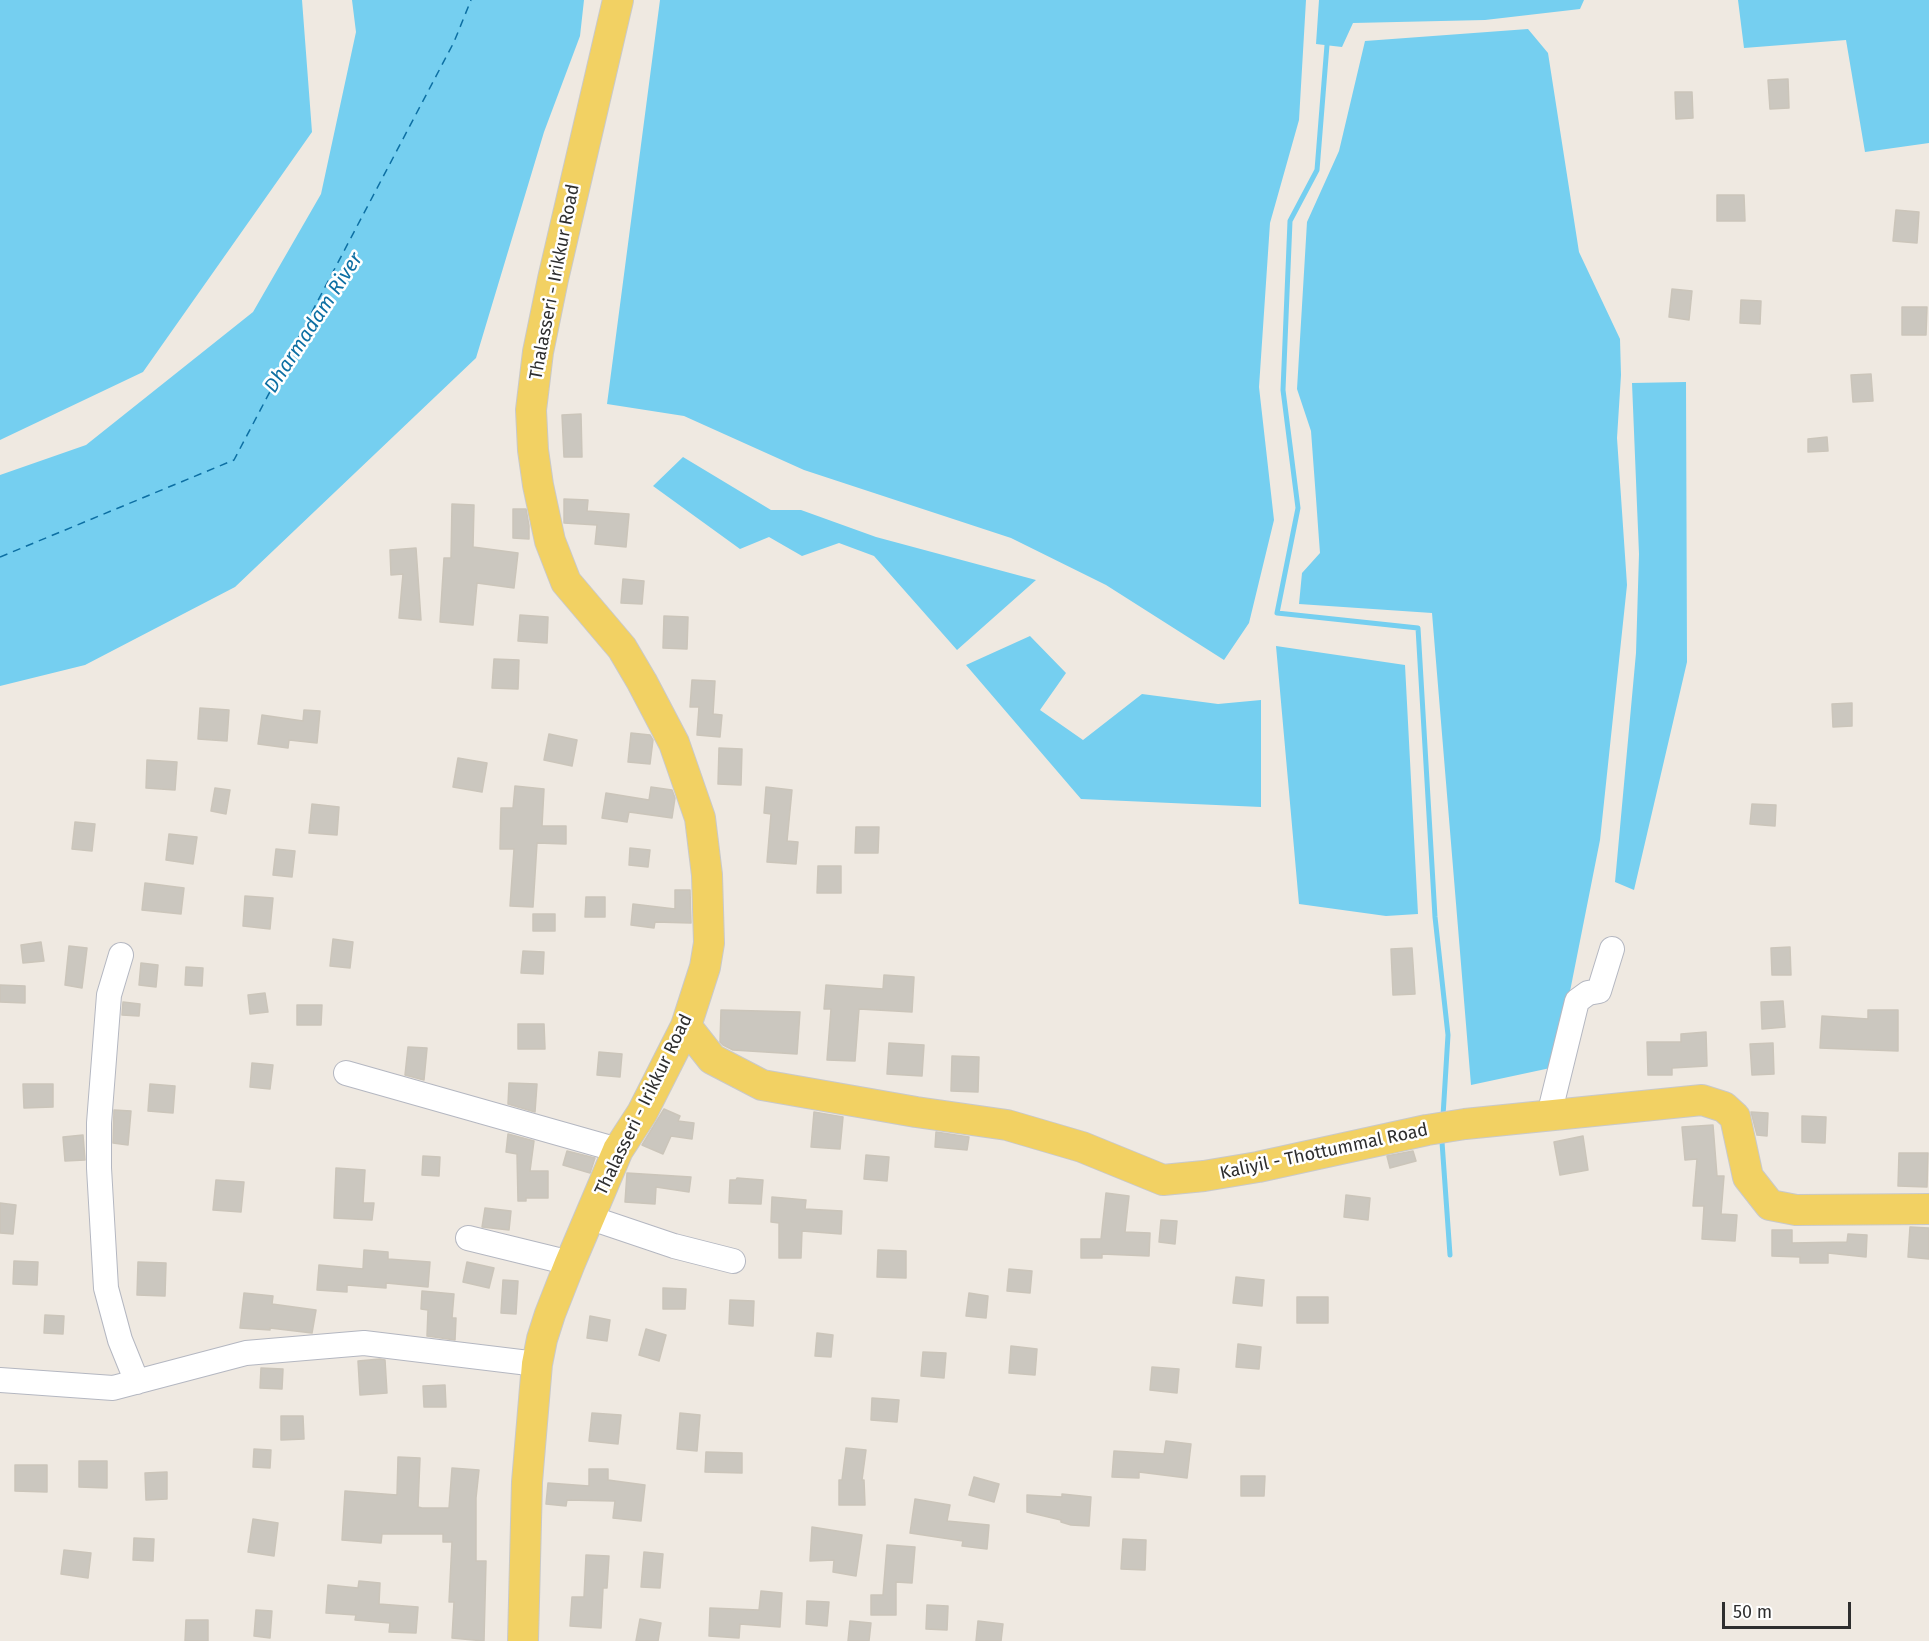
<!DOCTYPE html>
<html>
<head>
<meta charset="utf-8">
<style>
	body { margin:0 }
	#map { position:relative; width:1929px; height:1641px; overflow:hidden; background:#efe9e1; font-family:"Fira Sans",sans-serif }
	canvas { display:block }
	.scale { position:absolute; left:1722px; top:1602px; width:129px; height:27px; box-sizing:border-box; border:3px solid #2e2e2e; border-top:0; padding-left:8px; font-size:18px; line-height:21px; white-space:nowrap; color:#2e2e2e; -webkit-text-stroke:4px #fff; paint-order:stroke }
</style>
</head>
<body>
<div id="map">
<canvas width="1929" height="1641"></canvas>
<div class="scale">50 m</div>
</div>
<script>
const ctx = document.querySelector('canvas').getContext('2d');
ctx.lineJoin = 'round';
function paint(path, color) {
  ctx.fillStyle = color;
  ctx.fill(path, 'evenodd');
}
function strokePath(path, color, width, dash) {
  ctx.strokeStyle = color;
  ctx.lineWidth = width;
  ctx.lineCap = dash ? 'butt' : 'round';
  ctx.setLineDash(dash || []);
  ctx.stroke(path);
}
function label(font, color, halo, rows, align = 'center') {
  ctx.font = font + ' "Fira Sans",sans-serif';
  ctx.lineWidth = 5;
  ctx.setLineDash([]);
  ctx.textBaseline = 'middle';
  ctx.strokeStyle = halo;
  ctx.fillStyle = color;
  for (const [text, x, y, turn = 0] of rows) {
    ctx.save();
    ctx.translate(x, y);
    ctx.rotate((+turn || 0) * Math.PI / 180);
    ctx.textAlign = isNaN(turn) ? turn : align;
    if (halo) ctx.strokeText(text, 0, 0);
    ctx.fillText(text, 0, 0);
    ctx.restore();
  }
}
paint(new Path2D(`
	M0 0H302L312 132 143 372 0 440Z
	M352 0H584L580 36 544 132 476 358 235 587 85 665 0 686V475L86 445 253 312 321 194 356 32Z
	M660 0H1306L1299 120 1270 223 1259 387 1274 520 1249 623 1224 660 1106 585 1011 538 804 470 684 416 607 404Z
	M1319 0H1584L1580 9 1485 20 1353 23 1342 47 1316 44Z
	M1738 0H1929V143L1865 152 1846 40 1744 48Z
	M1528 29 1548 53 1579 252 1620 339 1621 375 1617 438 1627 585 1600 840 1555 1067 1471 1085 1432 613 1299 604 1302 573 1320 553 1311 431 1297 389 1307 222 1339 151 1365 41Z
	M1686 382 1687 662 1634 890 1615 882 1636 653 1639 554 1632 383Z
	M683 457 771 510H801L876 537 1036 580 957 650 874 556 839 543 802 556 769 537 740 549 653 486Z
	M1030 636 1066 673 1040 710 1083 740 1142 694 1218 704 1261 700V807L1081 799 966 665Z
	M1276 646 1405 665 1418 914 1386 916 1299 904Z`), '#75cff0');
strokePath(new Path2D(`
	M1327 45 1317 170 1290 221 1283 390 1298 508 1277 613 1418 628 1435 917 1448 1035 1443 1116
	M1442 1142 1450 1255`), '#75cff0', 5);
strokePath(new Path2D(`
	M0 557 234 460 454 42 471 0`), '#0d6fa3', 1.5, [8, 6]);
const building = new Path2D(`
	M1788 79 1789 108 1770 109 1768 80Z
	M1675 92H1692L1693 118 1676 119Z
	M1717 195H1744L1745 221H1717Z
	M1896 210 1919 212 1917 243 1893 241Z
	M1672 289 1692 291 1689 320 1669 317Z
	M1741 300 1761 301 1760 324 1740 323Z
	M1902 307H1927L1926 335H1902Z
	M1871 374 1873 401 1853 402 1851 375Z
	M581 414 582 457H564L562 415Z
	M1827 437 1828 451 1808 452V439Z
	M564 499 588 500 587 511 629 514 626 547 595 544 597 525 564 523Z
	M452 504 474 505 473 547 518 553 514 588 477 583 473 625 440 622 444 558H451Z
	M513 509H526L529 526V539L513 538Z
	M416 548 421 620 399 618 403 574 391 575 390 550Z
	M623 579 644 581 642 604 621 603Z
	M520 615 548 617 547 643 518 641Z
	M664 616 688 617 687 649 663 648Z
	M494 659 519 660 518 689 492 688Z
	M692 680 715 681 713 714 722 715 720 737 697 735 699 707H690Z
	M1852 703V726L1833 727 1832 704Z
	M200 708 229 710 227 741 198 739Z
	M304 710 320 711 317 743 289 740 288 748 258 744 262 715 303 721Z
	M631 733 650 735 653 740 650 764 628 762Z
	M549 734 577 740 572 766 544 760Z
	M719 748 742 749 741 785 718 784Z
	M458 758 487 763 482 792 453 787Z
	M147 760 177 762 175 790 146 788Z
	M515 786 544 789 542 826H566V844L537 843 533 907 510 906 514 849H500L501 808H513Z
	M651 787 672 790 675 798 672 818 629 812 627 822 602 818 606 793 649 800Z
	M766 787 792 790 787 841 798 842 796 864 767 862 771 814 764 813Z
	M215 788 230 790 226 814 211 811Z
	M312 804 339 807 337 835 309 833Z
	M1752 804 1776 805 1775 826 1750 824Z
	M75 822 95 824 92 851 72 849Z
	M856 827H879L878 853H855Z
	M169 834 197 837 193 864 166 860Z
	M630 848 650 850 648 867 629 865Z
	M276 849 295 851 292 877 273 875Z
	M818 866H841V893H817Z
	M145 883 184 888 181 914 142 910Z
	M675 890H690L691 923 655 922 654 928 631 925 633 904 675 909Z
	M245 896 273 898 270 929 243 926Z
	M586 897H605V917H585Z
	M533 914H555V931H533Z
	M333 939 353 942 350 968 330 966Z
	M41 942 44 961 23 963 21 945Z
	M69 946 87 948 82 988 65 985Z
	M1790 947 1791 975H1772L1771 948Z
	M1412 948 1415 994 1393 995 1391 949Z
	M523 951 544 952 543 974 521 973Z
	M141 963 158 965 156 987 139 985Z
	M186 967 203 968 202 986 185 985Z
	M884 975 914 977 912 1012 859 1009 855 1061 827 1060 831 1009H824L826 985 883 989Z
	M0 985 25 986V1003L0 1002Z
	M265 993 268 1012 250 1014 248 995Z
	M1783 1001 1785 1027 1762 1029 1761 1002Z
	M123 1002 140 1004 139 1016 122 1015Z
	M297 1005H322L321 1025H297Z
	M721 1010 800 1012 797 1054 733 1050 723 1045 720 1042Z
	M1868 1010H1898V1051L1820 1048 1822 1016 1868 1019Z
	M518 1024H544L545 1049H518Z
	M1706 1032 1707 1066 1672 1068V1075H1648L1647 1042H1681V1034Z
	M889 1043 924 1045 922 1076 887 1074Z
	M1773 1043 1774 1074 1752 1075 1750 1044Z
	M408 1047 427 1048 424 1080 405 1075Z
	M599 1052 622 1054 620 1077 597 1075Z
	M952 1056 979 1057 978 1092 951 1091Z
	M252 1063 273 1065 270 1089 250 1087Z
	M509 1083 537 1084 535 1112 508 1104Z
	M23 1084H53V1107L24 1108Z
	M150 1084 175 1086 173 1113 148 1111Z
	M664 1109 680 1116 678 1121 694 1123 692 1139 671 1136 663 1154 642 1145Z
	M114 1110 131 1111 128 1145 113 1143Z
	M814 1112 843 1117 840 1149 811 1147Z
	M1751 1112 1768 1113 1767 1136 1757 1135Z
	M1802 1116 1826 1117 1825 1143 1802 1142Z
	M1713 1125 1717 1176H1724L1721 1214 1737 1215 1735 1241 1702 1239 1704 1206H1693L1697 1159 1685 1160 1682 1127Z
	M936 1132 969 1137 967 1150 935 1147Z
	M508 1134 534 1141 530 1171H548V1198H526V1201H518L517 1154 506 1152Z
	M83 1135 85 1160 65 1161 63 1137Z
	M1583 1136 1588 1170 1560 1175 1554 1142Z
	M567 1151 595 1158 590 1173 563 1165Z
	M1413 1151 1416 1161 1390 1168 1387 1156Z
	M1899 1153H1928L1927 1187 1898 1186Z
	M866 1155 889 1157 887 1181 864 1179Z
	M423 1156 440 1157 439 1176 422 1175Z
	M336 1168 365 1170 363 1203H374L372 1220 334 1218Z
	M627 1173 691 1177 689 1192 656 1187 655 1204 625 1202Z
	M737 1178 763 1180 761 1204 729 1203 730 1180H736Z
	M216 1180 244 1182 241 1212 213 1210Z
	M1106 1193 1129 1196 1125 1232 1150 1233 1149 1256 1102 1254V1258H1081V1239H1101Z
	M1346 1195 1370 1198 1368 1220 1344 1217Z
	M772 1197 806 1200 805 1209 842 1211 841 1234 802 1231 801 1258H779V1223L771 1222Z
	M0 1203 16 1205 13 1234 0 1233Z
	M485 1208 511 1211 509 1230 482 1227Z
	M1161 1220 1177 1221 1175 1244 1159 1242Z
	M1910 1227 1929 1228V1259L1908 1257Z
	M1772 1230H1792V1243L1847 1242 1848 1234 1867 1235 1866 1257 1828 1253V1263H1800V1257L1772 1256Z
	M364 1250 388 1252V1259L430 1262 428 1287 386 1283V1288L347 1285V1292L317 1290 319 1265 363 1269Z
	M878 1250 906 1251V1278L877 1277Z
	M14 1261 38 1262 37 1285 13 1284Z
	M138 1262 166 1263 165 1296 137 1295Z
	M467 1262 494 1268 489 1288 463 1282Z
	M1009 1269 1032 1271 1030 1293 1007 1291Z
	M1236 1277 1264 1280 1262 1306 1233 1303Z
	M503 1280 518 1281 516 1314 501 1313Z
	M663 1288 686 1289 685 1309H663Z
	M422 1291 454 1294 452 1318H456L455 1340 427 1336 428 1310 421 1309Z
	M244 1293 273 1296 272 1304 316 1310 312 1333 270 1328V1330L240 1328Z
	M969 1293 988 1296 986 1318 966 1316Z
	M1297 1297H1328V1323H1297Z
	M730 1300 754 1301 753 1326 729 1324Z
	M45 1315 64 1316 63 1334 44 1333Z
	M590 1316 610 1320 607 1341 587 1338Z
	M646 1329 666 1335 659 1361 639 1355Z
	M817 1333 833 1335 831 1357 815 1356Z
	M1238 1344 1261 1347 1259 1369 1236 1367Z
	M1011 1346 1037 1349 1035 1375 1009 1373Z
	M923 1352 946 1353 944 1378 921 1376Z
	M380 1359 385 1360 387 1393 360 1395 358 1361Z
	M1152 1367 1179 1369 1177 1393 1150 1390Z
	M261 1368 283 1369 282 1389 260 1388Z
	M445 1385 446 1407H424L423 1386Z
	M872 1398 899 1400 897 1422 871 1420Z
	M592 1413 621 1415 618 1444 589 1441Z
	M680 1413 700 1415 697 1451 677 1449Z
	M281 1416H303L304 1439 281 1440Z
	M1166 1441 1191 1444 1187 1478 1139 1472V1478L1112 1477 1114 1451 1164 1454Z
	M846 1448 866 1450 862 1480H864L865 1505H839V1480H842Z
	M254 1449 271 1450 270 1468 253 1467Z
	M706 1452 742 1453V1473L705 1472Z
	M398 1457 420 1458 418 1507 422 1508H449L452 1468 479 1470 476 1498V1561H486L484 1641 452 1638 454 1602H449L452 1542H443V1534H382L381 1543 342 1540 345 1491 397 1495Z
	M79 1461H107V1488L79 1487Z
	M15 1465H47V1492L15 1491Z
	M589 1469H608V1480L645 1485 641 1521 613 1518 615 1501 567 1500 566 1506 546 1504 548 1483 589 1486Z
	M167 1472V1499L146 1500 145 1473Z
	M1241 1476H1265L1264 1496H1241Z
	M974 1477 999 1484 994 1502 969 1495Z
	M1062 1494 1091 1497 1089 1526 1071 1525 1061 1522V1520L1027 1512V1495L1062 1497Z
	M915 1499 950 1505 947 1521 989 1525 987 1549 962 1546 963 1541 910 1533Z
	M253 1519 278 1523 274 1556 248 1552Z
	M812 1527 862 1535 856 1576 833 1572 834 1560 810 1561Z
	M134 1538 154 1539 153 1561 133 1560Z
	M1123 1539 1146 1540 1145 1570 1121 1569Z
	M887 1545 915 1547 912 1583 896 1582V1615H871V1595H883Z
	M64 1550 91 1553 88 1578 61 1574Z
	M644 1552 663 1554 660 1588 641 1587Z
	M586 1555 609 1556 607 1588H603L601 1628 570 1626 572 1597H584Z
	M359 1581 380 1583 379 1604 418 1607 416 1633 389 1632 390 1623 355 1620 356 1615 326 1613 328 1585 358 1588Z
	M761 1591 782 1593 780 1627 740 1624 739 1638 709 1636 710 1608 759 1610Z
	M807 1601 829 1602 827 1626 806 1624Z
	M927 1605 948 1606 947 1630 926 1629Z
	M256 1610 272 1611 270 1638 254 1636Z
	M640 1619 661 1623 658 1641H636Z
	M186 1620H208V1641H185Z
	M850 1621 871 1623 869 1641H848Z
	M978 1621 1003 1624 1001 1641H976Z`);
paint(building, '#cbc7bf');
strokePath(building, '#cbc5ba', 1.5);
const minor = new Path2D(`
	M121 955 109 995 99 1123V1168L106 1288 120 1340 137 1382
	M346 1073 618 1150
	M1549 1115 1577 1001 1588 993 1599 991 1612 949
	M591 1218 674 1246 733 1261
	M468 1238 570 1263
	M0 1380 113 1388 246 1353 364 1343 537 1364`);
const major = new Path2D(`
	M686 1026 712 1059 762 1085 916 1112 1007 1125 1082 1147 1163 1180 1204 1176 1258 1167 1427 1130 1465 1124 1702 1100 1724 1107 1735 1117 1748 1177 1770 1205 1796 1210 1929 1209
	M523 1641 527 1482 537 1364 542 1339 550 1314 570 1263 618 1150 642 1113 686 1026 705 967 709 943 707 875 700 818 674 743 642 682 622 648 566 582 550 541 538 485 533 450 531 410 538 352 553 279 618 0`);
strokePath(minor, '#b4b7c1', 26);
strokePath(major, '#c9c9c9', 32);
strokePath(minor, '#fff', 24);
strokePath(major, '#f2d163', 30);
label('18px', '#2e2e2e', '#fff', [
	["Thalasseri - Irikkur Road",555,282,-79],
	["Thalasseri - Irikkur Road",644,1105,-64],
	["Kaliyil - Thottummal Road",1324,1152,-12]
]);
label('italic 20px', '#0d6fa3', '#fff', [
	["Dharmadam River",314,323,-57]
]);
</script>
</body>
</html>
